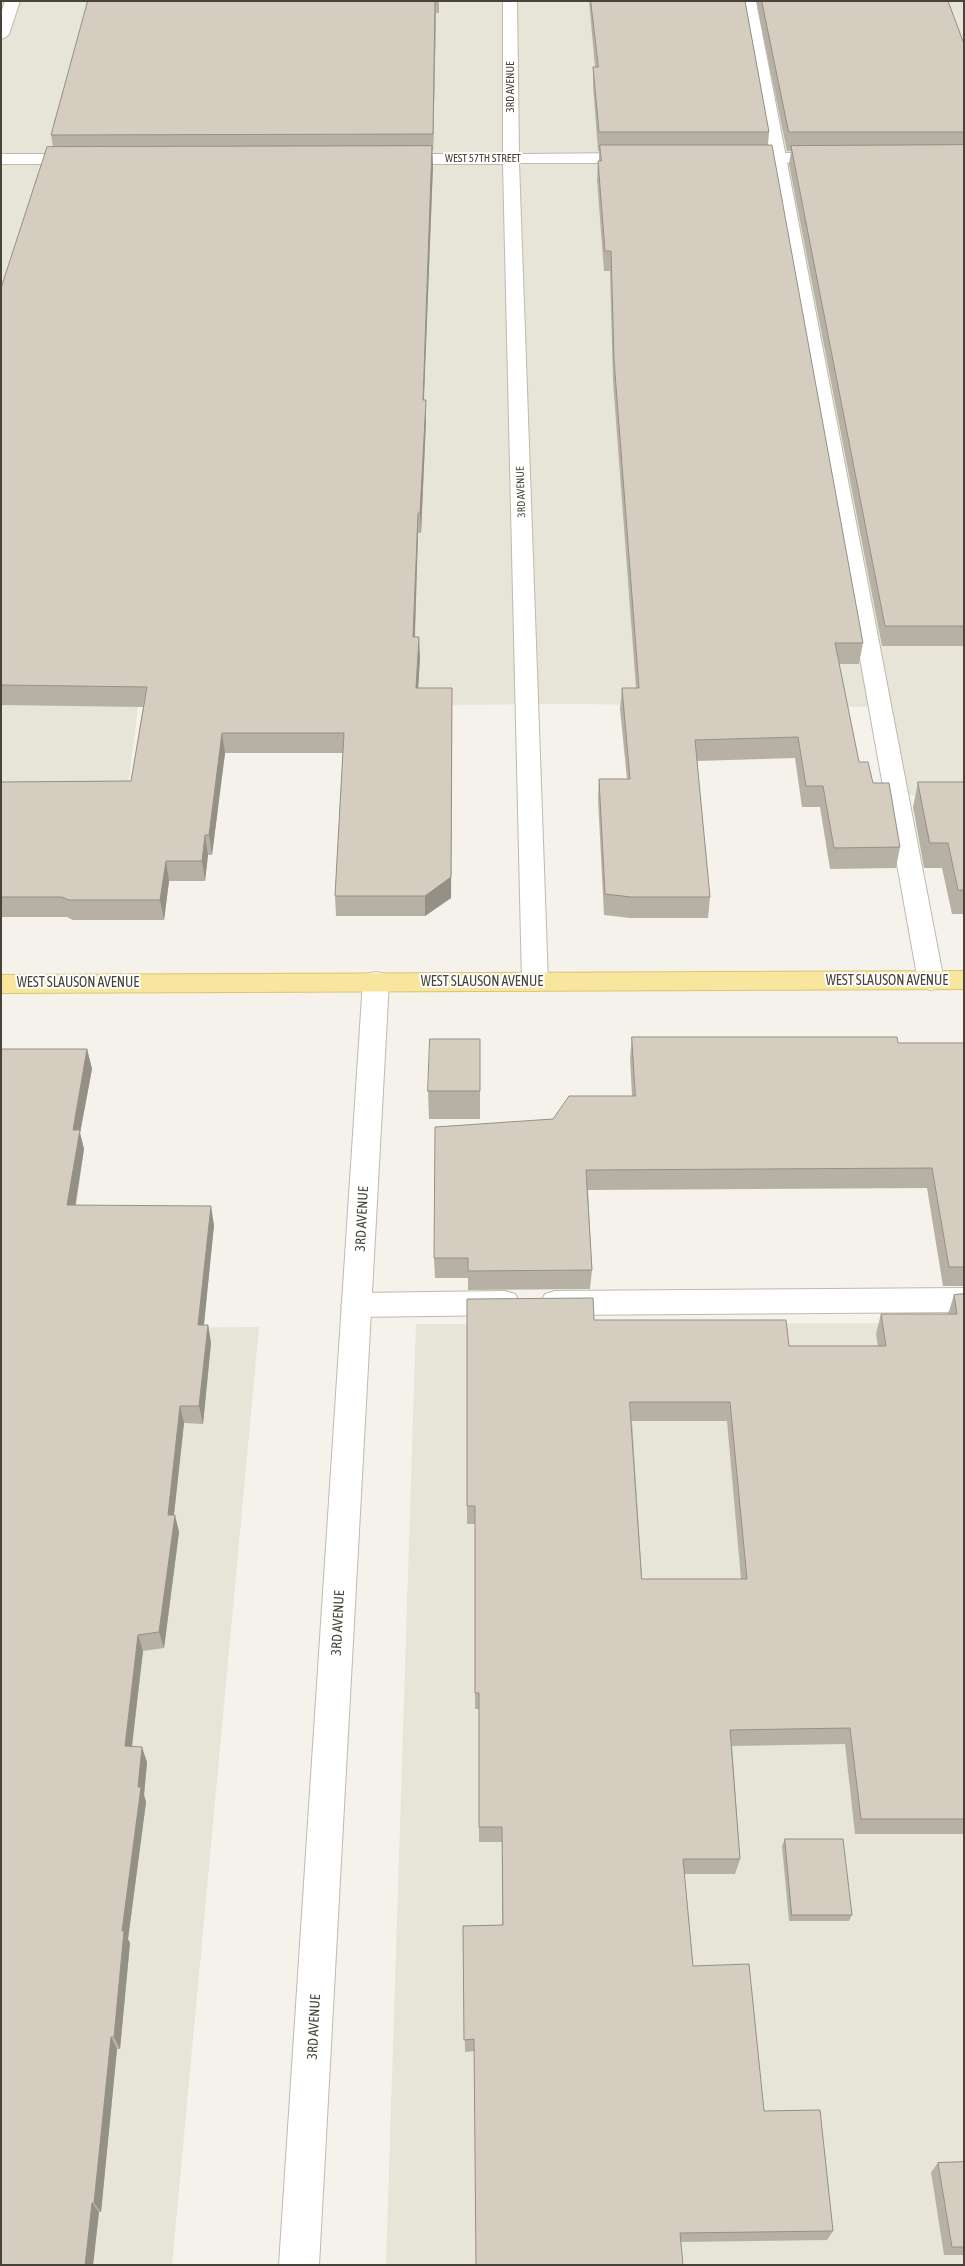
<!DOCTYPE html>
<html>
<head>
<meta charset="utf-8">
<style>
	body { margin:0 }
	#map { position:relative; width:965px; height:2266px; overflow:hidden; background:#f4f2ea; font-family:"Asap Condensed",sans-serif }
	canvas { display:block }
	.frame { position:absolute; inset:0; border:2px solid #474338; pointer-events:none }
</style>
</head>
<body>
<div id="map">
<canvas width="965" height="2266"></canvas>
<div class="frame"></div>
</div>
<script>
const ctx = document.querySelector('canvas').getContext('2d');
ctx.lineJoin = 'round';
function paint(path, color) {
  ctx.fillStyle = color;
  ctx.fill(path, 'evenodd');
}
function strokePath(path, color, width, dash) {
  ctx.strokeStyle = color;
  ctx.lineWidth = width;
  ctx.lineCap = dash ? 'butt' : 'round';
  ctx.setLineDash(dash || []);
  ctx.stroke(path);
}
function label(font, color, halo, rows, align = 'center') {
  ctx.font = font + ' "Asap Condensed",sans-serif';
  ctx.lineWidth = 4;
  ctx.setLineDash([]);
  ctx.textBaseline = 'middle';
  ctx.strokeStyle = halo;
  ctx.fillStyle = color;
  for (const [text, x, y, turn = 0] of rows) {
    ctx.save();
    ctx.translate(x, y);
    ctx.rotate((+turn || 0) * Math.PI / 180);
    ctx.textAlign = isNaN(turn) ? turn : align;
    if (halo) ctx.strokeText(text, 0, 0);
    ctx.fillText(text, 0, 0);
    ctx.restore();
  }
}
paint(new Path2D(`
	M1 1H964V796L890 795 874 707 569 704 138 707 122 835H1Z
	M964 1323V2265H386L416 1324Z
	M259 1327 172 2265H1V1329Z`), '#e7e4d8');
const service = new Path2D(`
	M742 1H756L944 981 940 988 931 990 922 988 918 981Z
	M964 1288V1312L555 1315 545 1312 540 1303 545 1294 555 1291Z
	M505 1291 515 1294 520 1303 515 1312 505 1315 356 1317 346 1314 341 1305 346 1296 356 1293Z`);
const minor = new Path2D(`
	M5 1H20L9 34 6 37 1 39V13Z
	M503 1H517L519 154 637 153 643 154 645 158 643 162 637 163H519L548 982 544 989 535 991 526 989 522 982 503 164H395L389 163 387 159 389 155 395 154H503Z
	M738 153H827L833 154 835 158 833 162 827 163 732 162 730 158 732 154Z
	M1 154H80L86 155 88 159 86 163 80 164H1Z
	M376 972 385 974 389 981 319 2265H279L363 981 367 974Z`);
const primary = new Path2D(`
	M964 971V989L1 993V975Z`);
strokePath(service, '#bfbaad', 2);
strokePath(minor, '#bfbaad', 2);
strokePath(primary, '#dcc56f', 2);
paint(service, '#fff');
paint(minor, '#fff');
paint(primary, '#f8e69f');
paint(new Path2D(`
	M88 1H439V13H436L433 151H432L433 165 424 400 426 420 421 533H418L415 637 420 657 418 688 452 708 451 898 425 916H336L335 896 343 753H225L212 855H208L205 881H169L164 920H73L67 917H1V782L131 781 143 707 1 705V288L53 147 51 135Z
	M589 1H745L769 132 768 145 863 643 859 664H839L859 762 873 783 900 847 896 868 830 869 820 807H802L795 758 697 761 710 897 708 918H630L604 915 598 799 599 779H627L620 709 622 688H636L613 381 610 271H604L597 180 598 161H599V151H598L593 85V67H595Z
	M756 1H948L964 44V646H882L789 164 791 151H787Z
	M918 782H964V914H952L942 868H924L913 807Z
	M632 1037 898 1043H964V1286H943L927 1188 588 1190 592 1270 590 1289 468 1290V1278H435L434 1258 553 1119 632 1096 630 1058Z
	M480 1039V1119H429L428 1091Z
	M1 1049H87L92 1069 80 1133 84 1149 76 1205 214 1225 204 1325H208L211 1343 203 1424 184 1423 174 1515 179 1532 164 1648 143 1651 132 1747 147 1762 144 1795 146 1802 128 1939 130 1943 120 2049H117L101 2212H99L93 2265H1Z
	M964 1294V1834H855L845 1744 732 1746 740 1859 735 1874H684L693 1966 764 2111 833 2231 827 2240 681 2242 475 2051 465 2052 463 1926 502 1925V1842H479V1709H475V1524H467V1299L594 1320 789 1346H878L876 1334 881 1314H948L954 1295ZM632 1421H727L741 1579H642Z
	M785 1839 852 1915 849 1921H789L782 1846Z
	M964 2162V2255H944L931 2172 938 2163Z`), '#b7b1a5');
paint(new Path2D(`
	M436 1V13L433 151V134Z
	M432 146 433 165 423 420V400Z
	M426 400V420L421 533 420 513Z
	M418 513V533L414 657 413 637Z
	M419 637 420 657 417 708 416 688Z
	M452 688 451 898 425 916V896Z
	M222 733 225 753 212 855 209 835Z
	M205 835 208 855 205 881 202 861Z
	M166 861 169 881 164 920 160 900Z
	M87 1049 92 1069 80 1133 84 1149 72 1224 67 1205 73 1130Z
	M211 1206 214 1225 202 1343 198 1325Z
	M208 1325 211 1343 203 1424 199 1406Z
	M180 1406 184 1423 172 1532 168 1515Z
	M175 1515 179 1532 164 1648 159 1632Z
	M138 1635 143 1651 130 1761 125 1746Z
	M142 1747 147 1762 144 1795 146 1802 128 1939 130 1943 120 2049 114 2037 122 1931Z
	M111 2037 117 2049 101 2212 94 2203Z
	M92 2203 99 2212 93 2265H85Z`), '#959086');
const building = new Path2D(`
	M88 1H435L433 134 51 135 83 18Z
	M591 1H745L769 132H599L593 67H598Z
	M762 1H948L964 44V132H789Z
	M600 145H772L863 643H835L859 762H868L873 783H889L900 847 834 848 823 786H806L798 737 695 740 710 897H631L605 894 599 779H630L622 688H639L614 360 611 251H605L598 161H601Z
	M964 145V626H885L791 146Z
	M432 146 423 400H426L420 513H418L413 637H419L416 688H452L451 877 425 896H335L344 733H222L209 835H205L202 861H166L160 900H69L62 897H1V782L131 781 147 687 1 685V288L47 147Z
	M918 782H964V890H958L948 843H930Z
	M632 1037H897L898 1043H964V1267H949L932 1168 586 1170 592 1270 468 1271V1258H434L435 1127 553 1119 569 1096H635Z
	M430 1039H480V1091H428Z
	M1 1049H87L73 1130H80L67 1205 211 1206 198 1325H208L199 1406H180L168 1515H175L159 1632 138 1635 125 1746 142 1747 138 1787H141L122 1931H124L114 2037H111L94 2203H92L85 2265H1Z
	M964 1294V1819H861L850 1728 730 1730 740 1859H683L693 1966 749 1964 764 2111 820 2110 833 2231 680 2233 683 2265H476L474 2039 464 2040 463 1926 503 1925 502 1827H479V1693H475V1506H467V1299L593 1298 594 1320H786L789 1346H886L881 1314H957L954 1295ZM630 1402H730L747 1579H642Z
	M785 1839H843L852 1915H792Z
	M964 2162V2247H952L938 2163Z`);
paint(building, '#d5cec0');
strokePath(building, '#959086', 1);
label('11px', '#474338', '#fff', [
	["3RD AVENUE",511,87,-90],
	["WEST 57TH STREET",483,159],
	["3RD AVENUE",521,492,-92]
]);
label('14px', '#474338', '#fff', [
	["WEST SLAUSON AVENUE",887,981],
	["WEST SLAUSON AVENUE",482,982],
	["WEST SLAUSON AVENUE",78,983],
	["3RD AVENUE",362,1219,-87],
	["3RD AVENUE",338,1623,-87],
	["3RD AVENUE",314,2027,-87]
]);
</script>
</body>
</html>
